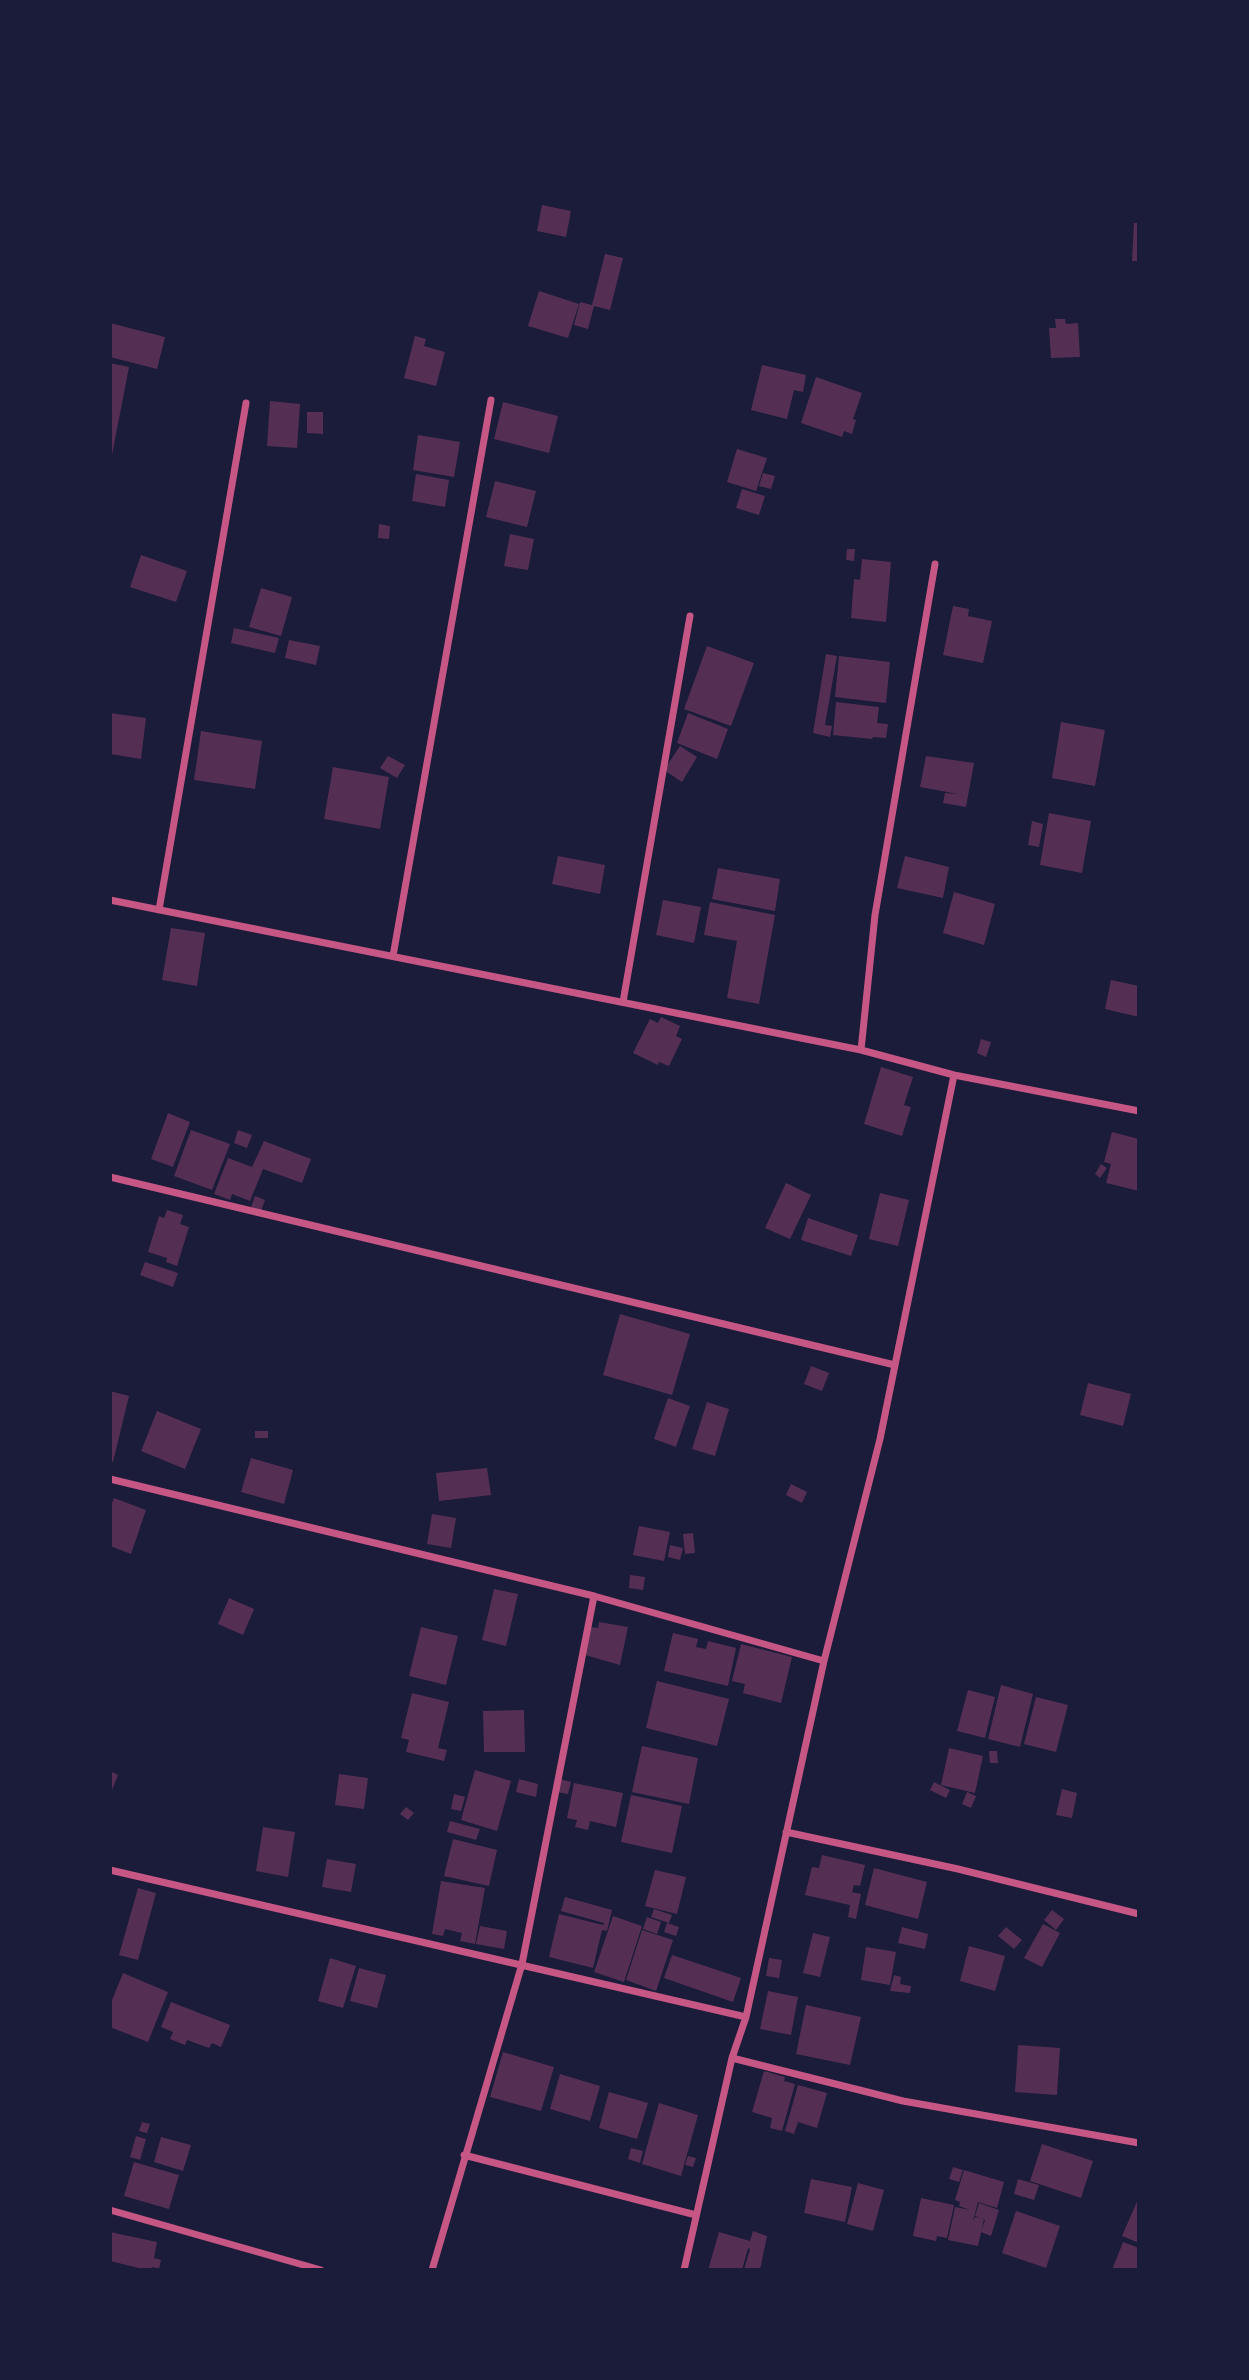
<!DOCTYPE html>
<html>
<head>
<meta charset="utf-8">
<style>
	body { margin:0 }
	#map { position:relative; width:1249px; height:2380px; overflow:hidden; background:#1b1b3a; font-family:Mulish,sans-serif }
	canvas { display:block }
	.frame { position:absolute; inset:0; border:112px solid #1b1b3a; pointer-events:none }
</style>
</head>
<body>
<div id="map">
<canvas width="1249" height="2380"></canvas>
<div class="frame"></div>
</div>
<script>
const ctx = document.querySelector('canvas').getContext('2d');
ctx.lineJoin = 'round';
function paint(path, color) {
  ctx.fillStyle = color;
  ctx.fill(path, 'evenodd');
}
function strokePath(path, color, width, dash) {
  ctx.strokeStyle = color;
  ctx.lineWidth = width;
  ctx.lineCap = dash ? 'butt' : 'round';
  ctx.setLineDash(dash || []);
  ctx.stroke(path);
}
paint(new Path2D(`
	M542 205 571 211 566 237 537 231Z
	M1134 223H1139V261H1132Z
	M605 254 623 258 610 310 594 306 588 329 574 325 580 302 592 305Z
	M539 291 579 304 568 338 528 326Z
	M1055 319H1065L1066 324 1078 323 1080 357 1051 358 1049 328H1056Z
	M110 323 165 337 157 369 110 357Z
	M415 336 426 339 424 346 445 352 436 386 404 378Z
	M110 363 129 367 112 455 110 454Z
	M762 365 806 375 803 392 794 390 787 419 751 410Z
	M816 377 862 393 853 419 856 420 852 434 844 431 842 437 801 423Z
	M270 401 300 404 297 448 267 446Z
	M503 402 558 416 549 453 494 439Z
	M307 412H323V434L307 433Z
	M418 435 460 442 454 477 413 470Z
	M737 449 767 458 756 491 727 482Z
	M763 473 775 476 771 489 759 486Z
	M416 474 449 480 445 507 412 501Z
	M495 481 536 491 527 527 486 517Z
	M742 489 765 496 759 515 736 508Z
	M379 524 390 526 389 539 378 538Z
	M510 534 534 539 528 570 504 566Z
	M847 549H855L854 561 846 560Z
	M141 555 187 571 176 602 130 587Z
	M862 559 891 562 886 622 851 618 854 579 860 580Z
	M261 588 292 597 281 636 249 627Z
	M953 606 969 609 968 616 992 621 983 663 943 655Z
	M234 628 279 638 275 653 231 643Z
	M289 640 320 646 316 665 285 658Z
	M707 646 754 663 731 726 684 709Z
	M826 654 837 656 825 725 832 726 830 737 813 733Z
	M839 656 890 662 886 703 835 697Z
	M836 702 879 707 877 723 888 724 886 738 873 737 872 739 833 735Z
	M110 713 146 718 141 759 110 754Z
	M688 713 728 729 717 759 677 743Z
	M1061 722 1105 730 1095 786 1052 778Z
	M201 731 262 741 255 789 194 780Z
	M680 746 697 757 682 782 664 770Z
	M388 756 405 765 397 778 380 768Z
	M926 756 974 763 966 807 943 803 945 793 958 794 920 787Z
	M333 767 389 777 380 829 324 819Z
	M1049 813 1091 821 1082 873 1040 865Z
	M1032 821 1043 824 1039 847 1028 845Z
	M558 856 605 865 600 894 552 884Z
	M905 856 949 867 943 898 897 888Z
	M718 868 780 879 775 911 712 899Z
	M954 892 995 904 984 945 943 933Z
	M663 900 701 907 694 943 656 935Z
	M710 902 775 915 759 1004 727 998 737 941 704 935Z
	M171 928 205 933 197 986 162 980Z
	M1111 980 1139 986V1017L1105 1009Z
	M661 1017 680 1026 676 1036 682 1039 669 1066 659 1062 658 1065 633 1053 650 1019 658 1023Z
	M981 1039 991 1042 986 1057 977 1053Z
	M881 1067 913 1077 904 1105 911 1107 902 1136 864 1124Z
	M168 1113 190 1122 173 1167 151 1159Z
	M191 1130 230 1144 212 1190 174 1176Z
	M238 1130 252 1135 247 1148 234 1143Z
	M1112 1132 1139 1139V1191L1106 1183 1111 1164 1104 1162Z
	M264 1141 311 1159 302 1183 263 1169 250 1201 232 1194 230 1200 214 1194 228 1158 252 1167Z
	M1101 1164 1107 1168 1100 1178 1095 1174Z
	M786 1183 811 1195 790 1239 765 1228Z
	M880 1193 909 1200 898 1246 869 1239Z
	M255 1196 265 1200 261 1211 251 1207Z
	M167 1210 183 1215 180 1224 189 1227 177 1266 166 1262 167 1258 148 1252 159 1216 164 1218Z
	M808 1218 858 1235 851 1256 801 1240Z
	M145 1262 178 1273 173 1287 140 1275Z
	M620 1314 690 1334 672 1395 603 1375Z
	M811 1366 829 1373 822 1391 804 1384Z
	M1088 1383 1131 1394 1123 1426 1080 1415Z
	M110 1391 129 1396 113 1462 110 1461Z
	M668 1398 690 1406 676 1447 654 1439Z
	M707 1402 729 1409 715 1456 692 1449Z
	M157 1411 201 1429 185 1469 141 1451Z
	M255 1431H268V1438H255Z
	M251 1458 293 1470 284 1504 241 1492Z
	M487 1468 491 1495 439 1501 436 1473Z
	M791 1484 807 1492 802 1503 786 1495Z
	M114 1498 146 1510 131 1554 110 1546V1508Z
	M432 1514 456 1518 451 1548 427 1544Z
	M639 1526 670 1532 664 1561 633 1555Z
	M693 1533 695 1553 685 1554 683 1534Z
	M670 1545 683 1548 680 1560 668 1557Z
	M630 1575 645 1577 643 1590 629 1588Z
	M494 1589 518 1594 506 1646 482 1640Z
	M229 1598 254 1609 243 1635 218 1624Z
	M599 1622 628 1627 620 1665 585 1655 591 1627 598 1628Z
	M421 1627 458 1636 446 1685 409 1676Z
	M673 1633 698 1639 696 1647 706 1649 708 1641 736 1648 728 1686 664 1671Z
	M741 1644 792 1657 781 1703 743 1693 745 1684 732 1681Z
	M657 1681 729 1699 717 1746 646 1728Z
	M1001 1685 1033 1694 1020 1747 988 1739Z
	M968 1690 995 1697 985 1738 957 1731Z
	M412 1693 449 1702 438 1748 447 1750 444 1761 406 1752 409 1740 401 1738Z
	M1036 1697 1068 1705 1056 1752 1024 1744Z
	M524 1710 525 1752H484L483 1711Z
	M642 1746 698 1758 689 1804 632 1792Z
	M949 1748 983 1756 975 1793 941 1785Z
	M989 1751H997L998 1763H990Z
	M475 1770 511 1781 497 1831 461 1820Z
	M110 1771 118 1775 110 1795Z
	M339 1774 368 1778 364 1809 335 1805Z
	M519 1779 538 1784 536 1797 516 1792Z
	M560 1779 571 1782 568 1794 557 1792Z
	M934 1782 950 1790 946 1798 930 1790Z
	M574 1783 623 1793 616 1827 590 1821 588 1830 575 1827 577 1820 567 1818Z
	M1062 1789 1077 1793 1072 1818 1056 1815Z
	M967 1792 976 1796 971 1808 962 1804Z
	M454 1794 465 1797 461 1811 451 1809Z
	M631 1795 682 1806 672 1853 621 1842Z
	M406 1807 414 1813 408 1820 400 1814Z
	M450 1821 480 1829 476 1840 447 1832Z
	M263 1827 295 1832 288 1877 256 1871Z
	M453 1839 497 1850 489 1886 444 1876Z
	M822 1855 865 1865 860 1886 854 1885 852 1892 861 1894 856 1919 848 1917 850 1905 805 1895 812 1867 819 1868Z
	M327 1859 356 1864 351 1892 322 1887Z
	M874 1868 927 1882 918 1919 865 1905Z
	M655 1870 686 1877 677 1914 645 1906Z
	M441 1881 485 1888 475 1944 460 1941 462 1933 445 1929 443 1936 432 1934Z
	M138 1888 156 1893 138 1960 119 1955Z
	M565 1897 612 1910 607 1931 602 1930 593 1968 549 1957 559 1914 603 1925 604 1923 561 1911Z
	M654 1909 672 1915 669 1923 651 1917Z
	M1052 1910 1064 1919 1056 1930 1044 1920Z
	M613 1916 642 1926 624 1982 594 1972Z
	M647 1917 661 1922 657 1934 643 1929Z
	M667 1923 679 1927 676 1936 664 1932Z
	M1043 1924 1060 1933 1042 1967 1024 1958Z
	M480 1926 507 1931 504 1949 476 1944Z
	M902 1927 928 1934 925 1949 898 1943Z
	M1006 1927 1022 1940 1014 1949 998 1936Z
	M642 1930 673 1940 656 1991 626 1980Z
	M813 1933 830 1937 820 1977 803 1973Z
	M969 1946 1005 1956 995 1991 960 1981Z
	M866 1947 896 1952 890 1985 861 1980Z
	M672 1955 741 1978 733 2002 664 1978Z
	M330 1958 356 1966 343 2008 318 2001Z
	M769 1958 782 1960 779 1978 766 1976Z
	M359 1968 386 1975 377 2008 350 2001Z
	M123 1973 168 1992 148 2042 110 2027V2005Z
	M894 1975 901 1977 900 1984 911 1986 910 1993 890 1991Z
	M768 1991 798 1997 791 2035 760 2029Z
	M171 2002 230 2025 221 2047 212 2043 209 2048 187 2040 185 2045 170 2039 173 2032 161 2027Z
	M806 2005 861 2017 850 2065 796 2054Z
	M1018 2045 1060 2048 1057 2095 1015 2092Z
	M503 2052 554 2067 541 2111 490 2097Z
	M764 2071 785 2077 784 2081 795 2084 782 2131 770 2128 772 2118 752 2112Z
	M560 2074 600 2086 590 2121 550 2109Z
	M798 2085 827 2093 817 2128 798 2122 794 2134 785 2131Z
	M609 2092 648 2103 637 2139 599 2128Z
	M659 2103 698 2115 681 2176 642 2164Z
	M142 2122 150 2124 147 2133 139 2131Z
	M136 2136 146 2139 140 2160 130 2157Z
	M161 2137 191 2145 183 2171 154 2162Z
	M1042 2144 1093 2161 1081 2198 1030 2181Z
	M631 2148 643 2151 640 2163 628 2159Z
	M688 2156 696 2158 693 2167 685 2165Z
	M134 2162 179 2175 169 2209 124 2196Z
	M953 2167 963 2170 959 2182 949 2179Z
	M964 2170 1004 2182 997 2208 978 2202 973 2221 975 2217 984 2219 978 2246 948 2240 955 2207 970 2210 959 2206 960 2202 955 2200Z
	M811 2179 852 2187 845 2222 804 2213Z
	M1018 2179 1039 2185 1034 2200 1014 2194Z
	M858 2183 884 2190 873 2231 847 2224Z
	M1139 2197V2243L1122 2236Z
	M921 2198 954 2205 947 2238 937 2236 936 2241 913 2236Z
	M979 2203 999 2210 991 2236 981 2232 985 2220 975 2216Z
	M1016 2211 1060 2226 1046 2268 1002 2253Z
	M753 2231 767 2236 760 2270H744L750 2249 748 2248 742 2270H708L719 2232 750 2241Z
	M110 2232 157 2242 154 2258 161 2260 159 2269 152 2267V2270H147L110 2261Z
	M1123 2242 1139 2248V2270H1112Z`), '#542f53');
strokePath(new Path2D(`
	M110 900 861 1050 954 1075 1139 1111
	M159 910 246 403
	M393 956 491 400
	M623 1002 690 616
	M861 1050 875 915 935 564
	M110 1177 895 1365
	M110 1479 594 1596
	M786 1832 958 1869 1139 1914
	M110 1870 746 2017
	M732 2058 903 2101 1139 2143
	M464 2155 696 2215
	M110 2210 321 2270
	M432 2270 522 1964 594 1596 824 1661
	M684 2270 732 2058 746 2017 824 1661 880 1439 954 1075`), '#c65784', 7);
</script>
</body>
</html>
